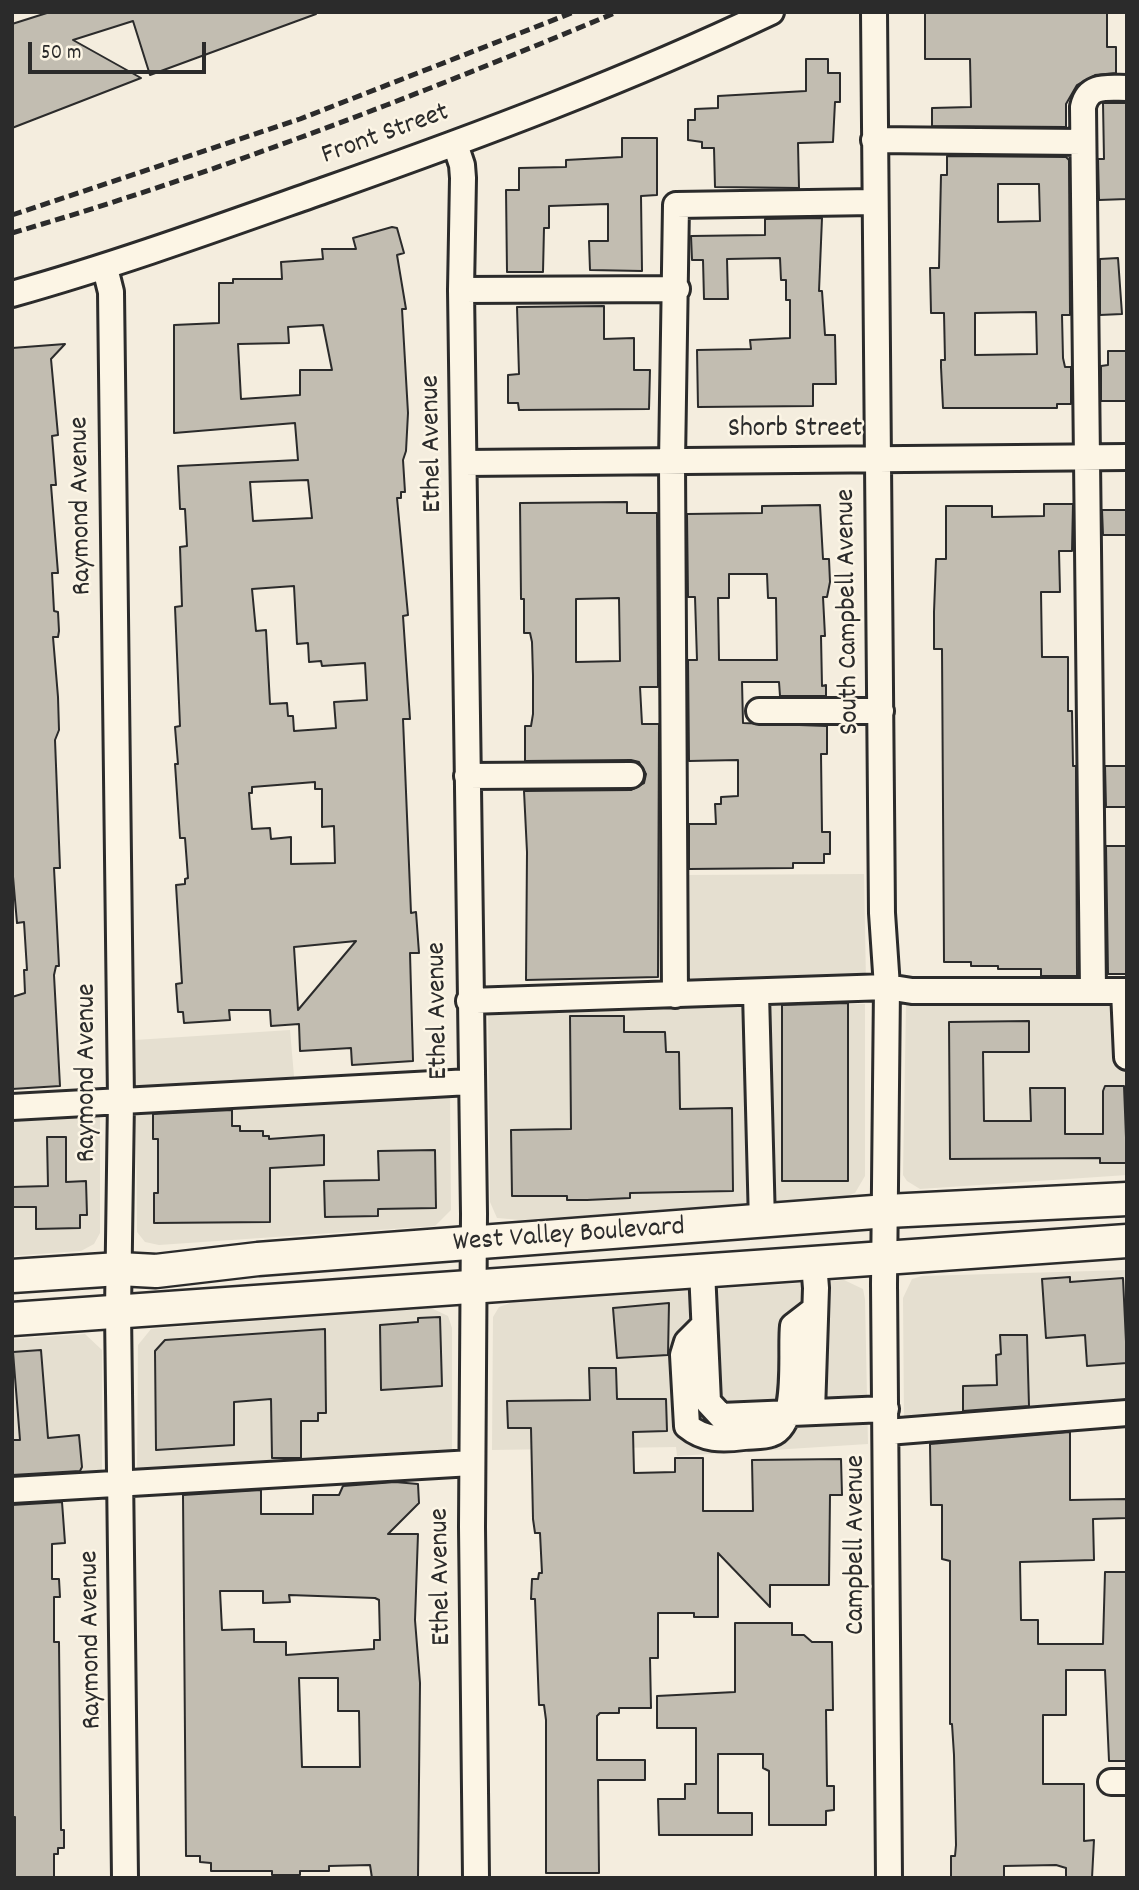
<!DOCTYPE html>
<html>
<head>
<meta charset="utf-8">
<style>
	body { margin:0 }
	#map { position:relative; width:1139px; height:1890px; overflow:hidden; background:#f4edde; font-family:Dekko,sans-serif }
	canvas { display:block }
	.frame { position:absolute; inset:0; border:14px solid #2b2b2b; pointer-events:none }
	.scale { position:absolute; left:28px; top:42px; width:178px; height:32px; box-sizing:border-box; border:4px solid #2b2b2b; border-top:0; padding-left:9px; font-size:21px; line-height:24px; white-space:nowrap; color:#2b2b2b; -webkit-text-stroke:5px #fcf5e5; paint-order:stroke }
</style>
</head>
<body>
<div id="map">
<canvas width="1139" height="1890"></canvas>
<div class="frame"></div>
<div class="scale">50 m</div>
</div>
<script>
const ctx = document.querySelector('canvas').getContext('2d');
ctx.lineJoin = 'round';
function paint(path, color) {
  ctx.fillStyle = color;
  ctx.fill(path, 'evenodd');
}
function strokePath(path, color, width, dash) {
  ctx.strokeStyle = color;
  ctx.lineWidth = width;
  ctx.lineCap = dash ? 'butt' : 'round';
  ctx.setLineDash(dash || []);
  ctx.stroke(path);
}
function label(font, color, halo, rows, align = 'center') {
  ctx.font = font + ' Dekko,sans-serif';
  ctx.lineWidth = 5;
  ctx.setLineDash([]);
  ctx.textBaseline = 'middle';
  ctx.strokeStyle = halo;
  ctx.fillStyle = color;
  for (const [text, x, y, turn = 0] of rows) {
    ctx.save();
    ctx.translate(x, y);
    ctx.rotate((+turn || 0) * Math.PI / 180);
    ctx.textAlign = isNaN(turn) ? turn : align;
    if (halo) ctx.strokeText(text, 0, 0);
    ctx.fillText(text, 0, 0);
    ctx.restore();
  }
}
paint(new Path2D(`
	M864 874 866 982 685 983 686 875Z
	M1127 1001V1175L920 1189 907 1181 903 1175 906 1004Z
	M865 1004V1176L855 1193 845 1197 521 1220 497 1218 490 1202 488 1006Z
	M290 1030 296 1099 450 1087 451 1210 435 1226 159 1245 145 1242 137 1232 135 1040Z
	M100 1111V1233L94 1244 81 1251 12 1256V1117Z
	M1127 1270V1405L904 1420 903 1298 912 1279 922 1276Z
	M844 1280 863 1289 865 1299 868 1444 677 1456 676 1447 492 1450 493 1317 499 1307 510 1303Z
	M431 1308 448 1316 452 1328V1452L137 1472 138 1345 151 1329Z
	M85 1334 102 1350V1474L12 1481V1339Z`), '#e5dfd0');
const building = new Path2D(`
	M50 12H315L316 14 150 75 133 21 73 40 141 78 12 128V24Z
	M925 12H1107V47H1116V73L1095 75 1077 85 1066 104V127L932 126V108L971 107 970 59H925Z
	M806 59H828V73H840V102H835L833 142 798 143 799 188 715 187 714 148H702V142L688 140V120H695V109L718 108V96L806 91Z
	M1103 103H1127V199L1099 200 1098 159H1104Z
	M622 138H657V195L641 196 642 271 590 270 589 241H608V204L549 206V228H544L543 272H507L506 190H519V168L566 167V160L622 157Z
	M947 156 1066 157 1069 160 1070 315H1062L1063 358 1065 367H1071V404H1057V408H943L941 367V360H945L944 313H931L930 268H939L941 175H947ZM998 184H1039L1040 221 998 222ZM1036 312 1037 354 975 355V313Z
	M822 218 819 291H822L825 335H835L836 384H813V406L698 407 697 350 751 349 750 340 790 338V300H786V280H781L780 258 727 259 728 299H704L703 260H692L691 236 765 235V219Z
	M392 227 397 228 404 253 397 255 406 309H402L408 413 406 451 403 460 405 492H401V498H397L408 615 403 616 410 719H403L411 913 416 912 419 953H410L413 1061 352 1065 351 1048 300 1051 299 1024 271 1026 270 1010H229L230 1020 184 1023 183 1012H178L176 984 182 983 176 885 185 884V879L188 878 185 838H180L175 764H178L175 727 180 726 175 607 182 606 180 547 187 546 185 509H180L178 466 298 460 295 423 174 433V325L219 323V283H233V279H282L281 262 323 259 322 249H356L353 238ZM323 325 332 370H300V395L241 399 238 344 289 343 288 327ZM308 480 312 518 253 521 250 482ZM294 586 297 644 308 643 309 662 321 661 322 666 365 663 367 700 334 702 336 728 294 731 293 716H288L287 703 270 704 266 630 256 631 252 589ZM315 782V789H322V827L334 826 335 863 291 864V837L271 839 270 828 252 829 249 793H252V787ZM356 941 298 1010 294 947Z
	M1118 258 1122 314 1100 315V259Z
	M604 306V339L634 338V370H650L649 409 519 410 518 403H508V375L519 374 517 307Z
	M65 344 51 359 58 435 52 436 56 485H51L58 573H52L54 611 58 612 59 631 58 637H53L58 697 59 730 55 740 60 868H54L59 966H56L54 975 60 1086 12 1089V997L25 993 24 970H27L24 922 17 923 12 865V348Z
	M1108 351H1127V401H1101V366L1108 365Z
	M627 502V513H657L658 687H640L642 724H659L658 977 526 980 527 852 524 791 631 790 644 783 646 774 639 762 631 760 525 761V726H531L533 714V676L532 642 530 633H524V599H521L520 503ZM619 598 620 661 576 662V599Z
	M1044 504H1073L1072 551H1059L1060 592H1041L1042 657H1068V711H1072L1073 766H1076L1077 976H1041V969H998V966H971V962H944L942 649H934V612L936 559H946V506H992V517L1044 516Z
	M820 505 823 559H829L830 582 827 597H823L825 636H821L822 686 826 685V696H780L779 682H742L743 723 827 726V754H821L822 832H830V854H824V863H793V868L689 869V824H716L715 804H721V797L738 796V760L689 761 688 660H697L695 597H688L687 514 762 513V506ZM729 574H767L768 598H776L777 660H719L718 598H729Z
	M1102 510H1127V535H1103Z
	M1105 766H1127V807H1106Z
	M1106 846H1127V974H1108Z
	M848 1003V1181H782V1005Z
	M570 1016H624V1032H665L666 1052H679L680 1109 732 1108 733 1191 630 1193V1198L587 1200H567V1196H512L511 1130 571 1129Z
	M1029 1021V1052H983L984 1121H1031L1030 1088H1065V1134H1103V1091L1105 1086H1124L1127 1163H1100V1158L950 1159 949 1022Z
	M232 1110V1126H240V1131H263V1136H269V1139L324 1135V1165L270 1168V1222L154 1223V1193H158V1139H153V1114Z
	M47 1137H66V1182L86 1181 87 1215H80V1228L36 1229V1207H12V1187L48 1186Z
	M435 1150 436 1208 378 1209V1216L325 1217 324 1181 379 1180 378 1151Z
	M1070 1277V1282L1123 1278 1127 1363 1087 1366 1085 1335 1046 1338 1042 1279Z
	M669 1303 668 1355 617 1358 613 1308Z
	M440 1317 442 1386 381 1390 380 1325 418 1322V1318Z
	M325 1329 326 1413H318V1421H301V1458H272L271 1399 234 1402V1445L156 1450 155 1351 165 1340Z
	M1000 1335H1027L1029 1406 963 1411V1386L997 1385 996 1355 1001 1354Z
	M41 1350 48 1438 79 1435 82 1467 80 1471 12 1475V1440H20L13 1352Z
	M589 1368H616L617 1399H666L667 1431 633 1432 634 1473 675 1472V1458H703V1511H753L752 1460 841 1459 842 1495H830L829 1585H770V1607L718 1553V1617H694V1613H658V1658H650L651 1708H619V1713H600L597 1716V1760H645V1780H598L599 1873H546V1720L544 1705H539L535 1599H531L532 1579H538L539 1573H542L540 1533H535L533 1519 531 1428H508L507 1401 590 1400Z
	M1070 1432V1500L1127 1499V1518L1093 1519 1094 1560 1020 1562 1021 1620H1038V1644H1103L1105 1572H1127V1761H1109L1105 1670H1066V1715H1043V1784H1084V1841L1094 1840 1092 1878H1066V1868L1056 1865 1004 1866V1878H951V1856H955L956 1845 954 1755 952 1724H950V1561L942 1559V1505H931L930 1444Z
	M395 1482 418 1484 419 1503 388 1534H418L415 1620 420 1683 418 1878H372L370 1865 329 1866V1871H300V1875H272V1871H211V1863L200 1862V1856H186L183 1495 261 1490V1514H313V1495H339L343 1486ZM220 1591H263V1603L290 1602 289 1595 375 1598 379 1600 380 1640H374V1649L286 1655V1642H254V1629L222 1630ZM299 1678H338V1711H359L360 1767H302Z
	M62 1502 65 1543 52 1544V1579H59L60 1597H54V1642H59L61 1830H64V1848H58V1854H54V1878H15V1817H12V1505Z
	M735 1623H792V1635H804L812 1642H832L833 1710H826L827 1786H834V1810L826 1811V1825H769V1771L763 1768V1754H718V1813H752V1835H659L658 1799H685V1784H696V1728H657V1696L735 1692Z`);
paint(building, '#c2bdb1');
strokePath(building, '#2b2b2b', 2);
const minor = new Path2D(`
	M874 12 882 913 887 987 884 1284 889 1878
	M874 140 1082 142
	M455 144 462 165 463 178 461 290 474 1214 472 1527 476 1878
	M105 268 111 292 121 1100 118 1311 125 1878
	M461 290 677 289
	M12 294C119 264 223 226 328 189 478 136 628 80 771 12
	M464 463 1127 457
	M759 711H881
	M467 776 631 775
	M1093 990 1083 107C1088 84 1107 88 1127 88
	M1124 991 1127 1057
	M756 993 762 1223
	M675 995 672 462 676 205 874 202
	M469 1001 887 987 912 991H1127
	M12 1107 470 1082
	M702 1270 708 1402 721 1416 886 1409
	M704 1325 687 1342 683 1355 687 1426C704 1440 722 1440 744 1437 752 1436 763 1437 771 1434 800 1424 790 1352 793 1326L815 1309
	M812 1412 816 1288 814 1263
	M887 1432 1127 1413
	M12 1490 472 1463
	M1111 1782H1127`);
const major = new Path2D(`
	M12 1276 119 1269 156 1271 258 1259 887 1211 1127 1199
	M12 1319 1127 1241`);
strokePath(minor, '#2b2b2b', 30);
strokePath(major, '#2b2b2b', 37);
strokePath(minor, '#fcf5e5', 24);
strokePath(major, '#fcf5e5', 32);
strokePath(new Path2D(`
	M12 215 300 119 574 12
	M12 233C218 173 419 95 617 12`), '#2b2b2b', 5, [10, 5]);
label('28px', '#2b2b2b', '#fcf5e5', [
	["Front Street",386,136,-20],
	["Shorb Street",795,431],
	["Ethel Avenue",434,444,-91],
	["Raymond Avenue",83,506,-91],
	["South Campbell Avenue",850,612,-91],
	["Ethel Avenue",440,1011,-91],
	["Raymond Avenue",89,1073,-90],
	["West Valley Boulevard",569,1237,-4],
	["Campbell Avenue",858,1545,-90],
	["Ethel Avenue",443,1577,-91],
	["Raymond Avenue",93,1640,-91]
]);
</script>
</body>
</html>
